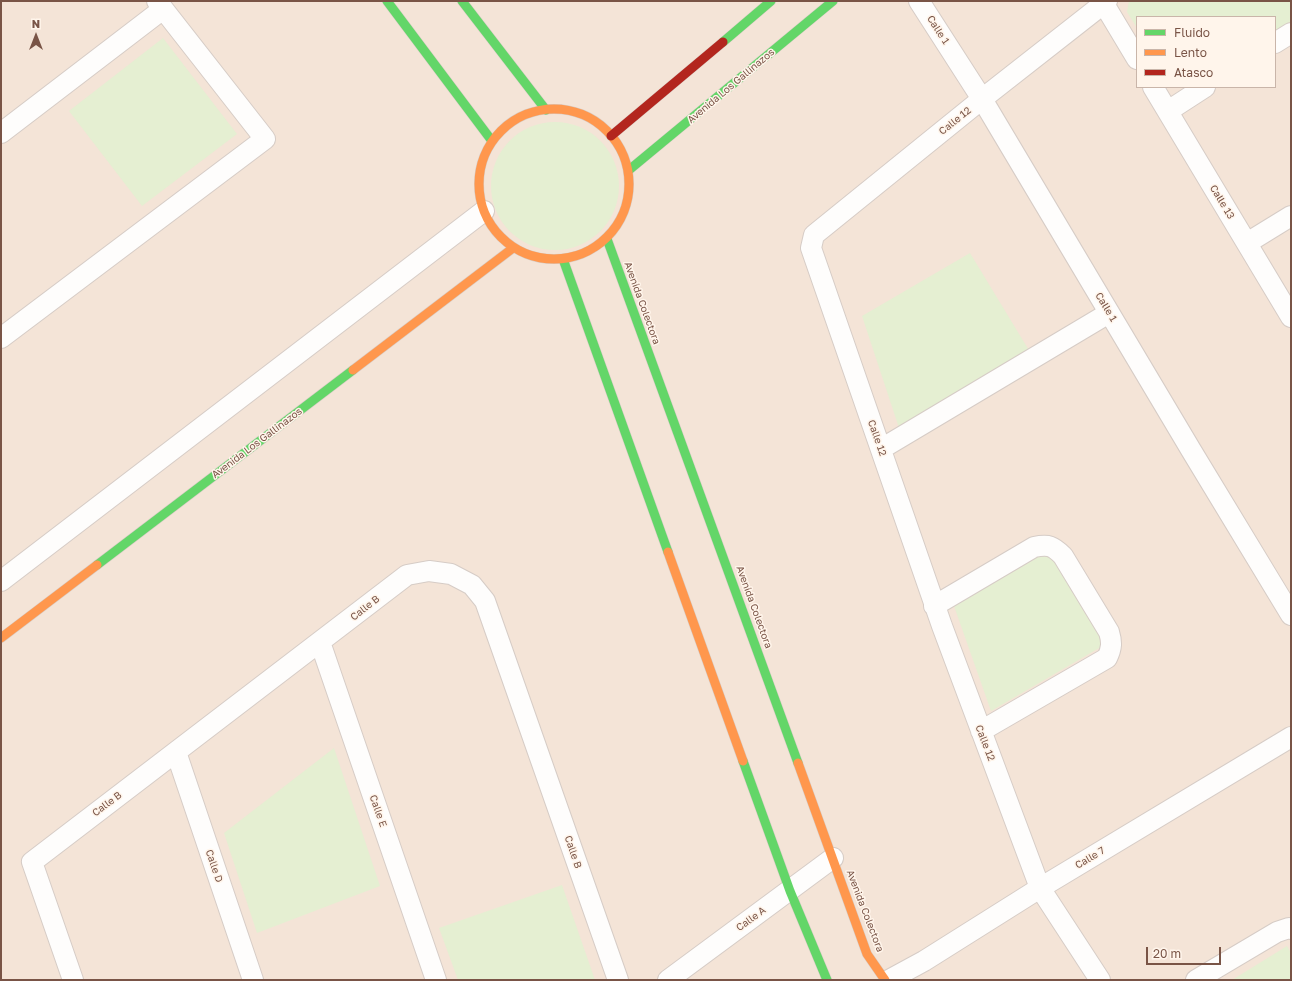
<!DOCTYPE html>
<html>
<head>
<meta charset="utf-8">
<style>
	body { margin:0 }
	#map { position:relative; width:1292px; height:981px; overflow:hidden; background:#f8f1e9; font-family:"Golos Text",sans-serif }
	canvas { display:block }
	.frame { position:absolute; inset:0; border:2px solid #795446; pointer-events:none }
	.legend { position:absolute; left:1136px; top:16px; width:140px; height:72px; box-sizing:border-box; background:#fff5eb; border:1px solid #c9b5a9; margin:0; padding:5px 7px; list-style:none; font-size:12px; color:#795446 }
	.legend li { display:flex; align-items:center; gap:8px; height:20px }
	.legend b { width:20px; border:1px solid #c9b5a9 }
	.north { position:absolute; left:16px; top:16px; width:40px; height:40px; -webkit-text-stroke:3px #fff5eb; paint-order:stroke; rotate:0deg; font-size:11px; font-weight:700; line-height:16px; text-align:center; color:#795446 }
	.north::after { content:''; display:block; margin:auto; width:14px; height:18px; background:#795446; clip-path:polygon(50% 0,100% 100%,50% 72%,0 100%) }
	.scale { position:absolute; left:1146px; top:947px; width:75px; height:18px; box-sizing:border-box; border:2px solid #795446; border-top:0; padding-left:5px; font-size:12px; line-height:14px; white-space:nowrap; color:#795446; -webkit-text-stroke:3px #fff5eb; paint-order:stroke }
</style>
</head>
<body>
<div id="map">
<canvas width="1292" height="981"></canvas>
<div class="frame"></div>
<ul class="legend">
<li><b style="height:5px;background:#63d668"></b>Fluido</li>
<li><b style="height:5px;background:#ff974d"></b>Lento</li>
<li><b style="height:5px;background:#b3261e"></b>Atasco</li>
</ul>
<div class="north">N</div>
<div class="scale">20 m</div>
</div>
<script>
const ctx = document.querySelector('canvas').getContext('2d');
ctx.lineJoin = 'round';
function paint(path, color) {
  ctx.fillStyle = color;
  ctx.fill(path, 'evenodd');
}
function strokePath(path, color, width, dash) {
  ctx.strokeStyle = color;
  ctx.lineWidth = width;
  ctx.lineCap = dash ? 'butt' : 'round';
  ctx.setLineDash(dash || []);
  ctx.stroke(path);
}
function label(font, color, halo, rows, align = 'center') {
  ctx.font = font + ' "Golos Text",sans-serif';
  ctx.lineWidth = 3;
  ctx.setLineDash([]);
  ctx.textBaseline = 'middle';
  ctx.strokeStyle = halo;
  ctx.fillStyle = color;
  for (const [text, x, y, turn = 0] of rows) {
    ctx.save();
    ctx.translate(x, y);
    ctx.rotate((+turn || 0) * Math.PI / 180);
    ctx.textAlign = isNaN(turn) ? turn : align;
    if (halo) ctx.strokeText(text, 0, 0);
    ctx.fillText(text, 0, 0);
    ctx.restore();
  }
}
paint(new Path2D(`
	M1 1H1291V980H1ZM1137 17H1275V87H1137Z`), '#f4e4d7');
paint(new Path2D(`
	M1129 1H1291V21L1275 31V17H1137V28L1127 12Z
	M163 38 237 134 142 206 69 111Z
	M491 186a64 64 0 1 1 128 0a64 64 0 1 1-128 0Z
	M970 253 1030 352 900 431 862 316Z
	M1048 551 1106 644 991 711 954 606Z
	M334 748 380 886 257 933 224 833Z
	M562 885 595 980H458L439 928Z
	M1287 946 1291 953V980H1232Z`), '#e5efd2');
const street = new Path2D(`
	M919 1 982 99 1191 450 1291 615
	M1104 4 1137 59
	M1275 43 1291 33
	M1153 87 1291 317
	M1168 111 1205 87
	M1 133 163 9
	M1247 243 1291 216
	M1 338 265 139 157 1
	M881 449 1109 313
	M1 581 484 211
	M934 606 1034 547C1049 544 1053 546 1063 556L1109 632C1112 642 1112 648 1107 658L981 731
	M320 642 436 980
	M176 752 253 980
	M73 980 32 862 407 575 429 571 451 574 472 585 485 601 618 980
	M668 980 833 858
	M889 980 924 961 1040 888 1291 737
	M1100 980 1040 888 942 626 811 248 814 235 982 99 1107 1
	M1196 980 1277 932 1289 928 1291 929`);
const fast = new Path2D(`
	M387 1 492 141
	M462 1 546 110
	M723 42 771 1
	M629 170 833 1
	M607 239 798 763
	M563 259 668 552
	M97 565 353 370
	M743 761 790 891 827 980`);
const slow = new Path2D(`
	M479 184a75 75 0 1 1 150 0a75 75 0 1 1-150 0Z
	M353 370 513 248
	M668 552 743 761
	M1 638 97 565
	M798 763 867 954 885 980`);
const jam = new Path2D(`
	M611 136 723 42`);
strokePath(street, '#d6ccc6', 22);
strokePath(fast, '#d7ccc6', 10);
strokePath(slow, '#d7ccc6', 10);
strokePath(jam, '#d7ccc6', 10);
strokePath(street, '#fefdfc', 20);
strokePath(fast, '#63d668', 9);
strokePath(slow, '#ff974d', 9);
strokePath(jam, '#b3261e', 9);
label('10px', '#795446', '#fff5eb', [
	["Calle 1",938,30,57],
	["Avenida Los Gallinazos",731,86,-40],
	["Calle 12",955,121,-39],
	["Calle 13",1222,202,59],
	["Avenida Colectora",642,303,70],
	["Calle 1",1106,307,59],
	["Calle 12",877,438,71],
	["Avenida Los Gallinazos",257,443,-37],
	["Avenida Colectora",754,607,70],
	["Calle B",365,608,-38],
	["Calle 12",985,743,69],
	["Calle B",107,804,-37],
	["Calle E",378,811,71],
	["Calle B",573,852,71],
	["Calle 7",1090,858,-31],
	["Calle D",214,866,71],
	["Avenida Colectora",865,911,69],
	["Calle A",751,919,-36]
]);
</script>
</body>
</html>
